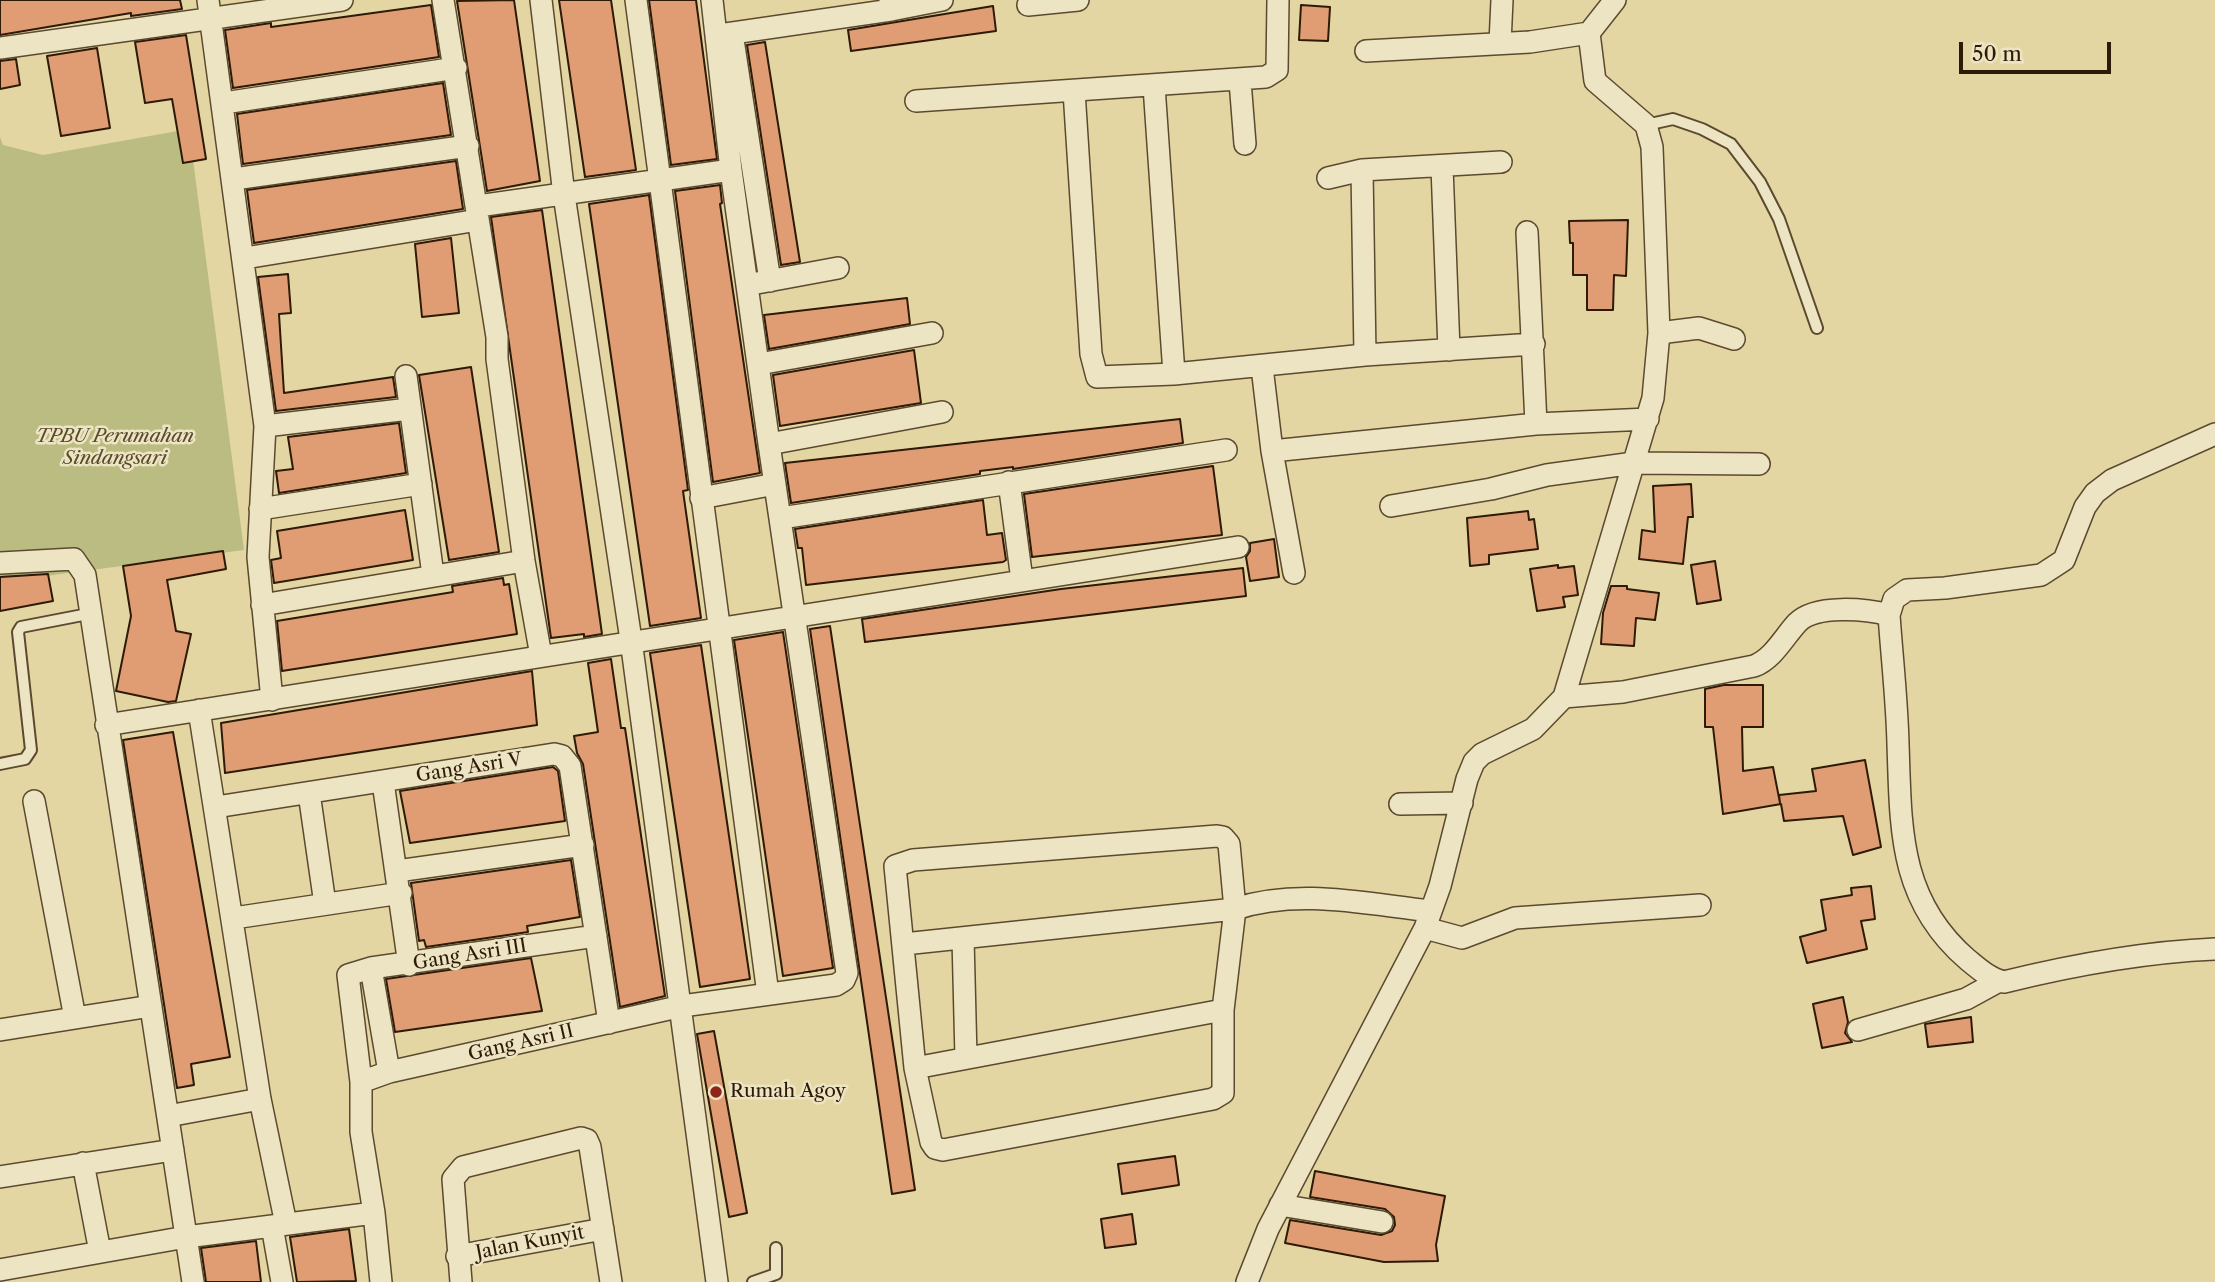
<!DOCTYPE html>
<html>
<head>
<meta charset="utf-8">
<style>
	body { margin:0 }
	#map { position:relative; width:2215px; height:1282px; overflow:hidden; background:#e4d6a3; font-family:"Libre Caslon Text",serif }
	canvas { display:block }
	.scale { position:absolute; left:1959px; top:42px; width:152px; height:32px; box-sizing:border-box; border:4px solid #2d1b08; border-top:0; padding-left:9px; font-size:21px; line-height:24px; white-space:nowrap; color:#2d1b08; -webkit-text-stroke:5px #ede4c3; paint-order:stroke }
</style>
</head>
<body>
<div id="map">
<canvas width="2215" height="1282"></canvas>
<div class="scale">50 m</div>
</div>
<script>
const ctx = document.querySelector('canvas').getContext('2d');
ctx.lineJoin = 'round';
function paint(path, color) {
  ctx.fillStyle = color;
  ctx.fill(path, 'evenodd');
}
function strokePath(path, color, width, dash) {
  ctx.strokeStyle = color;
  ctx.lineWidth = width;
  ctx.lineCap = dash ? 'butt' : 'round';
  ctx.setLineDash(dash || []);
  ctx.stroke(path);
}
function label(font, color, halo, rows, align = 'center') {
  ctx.font = font + ' "Libre Caslon Text",serif';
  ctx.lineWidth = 5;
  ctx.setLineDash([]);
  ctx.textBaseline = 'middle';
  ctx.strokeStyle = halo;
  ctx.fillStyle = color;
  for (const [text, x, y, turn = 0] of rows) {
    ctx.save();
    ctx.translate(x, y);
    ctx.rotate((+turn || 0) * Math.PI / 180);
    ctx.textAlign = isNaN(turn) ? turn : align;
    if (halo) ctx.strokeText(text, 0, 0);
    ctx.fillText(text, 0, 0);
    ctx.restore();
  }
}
paint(new Path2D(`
	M189 129 244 550 0 582V137L3 145 43 155Z`), '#babc81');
const building = new Path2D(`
	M0 0H180L182 9 131 16V13L0 35Z
	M514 0 540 181 487 191 457 1Z
	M559 0H611L636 170 585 177Z
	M649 0H696L717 159 671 165Z
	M431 5 439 57 233 88 225 30 271 23V27Z
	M1301 5 1330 7 1328 41 1299 40Z
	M993 6 996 31 851 51 848 30Z
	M186 35 206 159 183 163 172 99 145 103 135 42Z
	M765 42 800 262 781 265 747 45Z
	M97 48 110 128 61 136 47 56Z
	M16 59 20 85 0 89V61Z
	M443 83 451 135 243 164 237 114Z
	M456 161 463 209 254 243 247 190Z
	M720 185 722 203 720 204 760 473 713 482 675 191Z
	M649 195 688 490 683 491 701 618 650 626 589 204Z
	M542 210 602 634 584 637V634L551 638 491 217Z
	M1628 220 1626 276 1614 275 1613 310H1587V275H1573V243H1570L1569 221Z
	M451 238 459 313 422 317 415 244Z
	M288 274 291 313 279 314 284 393 393 377 396 397 276 411 258 277Z
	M907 298 910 324 769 349 764 315Z
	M914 350 921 403 780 426 773 375Z
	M471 367 499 552 449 560 419 375Z
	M1180 419 1183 443 1013 469V467L980 471V474L791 503 785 463Z
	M399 423 406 473 279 493 276 471 293 469 288 437Z
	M1213 466 1222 535 1032 557 1024 494Z
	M1691 484 1693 517H1688L1683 564 1639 559 1642 530 1655 532 1653 486Z
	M983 500 987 535 1002 533 1006 560 1003 562 806 585 802 548H798L795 529Z
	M405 510 413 560 274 583 271 560 281 558 277 531Z
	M1528 511 1529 520 1534 519 1538 549 1489 555V564L1470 566 1467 518Z
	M1274 539 1279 577 1250 581 1246 557 1250 551V543Z
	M223 551 226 569 167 580 176 631 191 634 176 701 168 702 116 691 131 616 123 566Z
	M1715 561 1721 600 1697 604 1691 565Z
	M1558 565V568L1574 566 1578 595 1563 597 1565 607 1537 611 1530 569Z
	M1243 568 1246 596 865 642 862 619 1061 589Z
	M48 574 53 601 0 611V577Z
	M503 578 504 585 509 584 517 634 282 671 277 621 453 592 452 586Z
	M1611 586H1627V589L1659 593 1655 620 1636 618 1634 646 1601 644 1603 613Z
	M830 626 915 1190 892 1194 810 629Z
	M783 632 833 968 783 976 734 640Z
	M701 645 750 979 700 987 650 653Z
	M611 659 621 728H625L665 996 620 1007 583 764 577 753 574 736 598 732 588 663Z
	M532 671 537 725 225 773 221 723Z
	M1724 685H1763V727H1742L1743 771 1773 767 1780 803 1779 795 1816 791 1812 769 1865 760 1881 847 1853 855 1843 816 1784 821 1781 804 1723 814 1713 727H1705V689Z
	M173 732 230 1057 191 1064 194 1085 177 1088 123 740Z
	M553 767 558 771 565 821 410 843 400 791Z
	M571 860 580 917 527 926 528 932 426 947 424 940 419 941 411 883Z
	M1871 886 1875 919 1861 921 1867 949 1807 963 1800 937 1826 930 1821 900 1852 895 1851 888Z
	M531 958 542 1011 395 1032 386 979Z
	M1843 997 1848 1022 1845 1033 1852 1042 1822 1048 1813 1004Z
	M1971 1017 1973 1042 1928 1047 1925 1024Z
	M714 1031 747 1213 729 1217 697 1034Z
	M1175 1156 1179 1185 1122 1194 1118 1164Z
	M1315 1171 1445 1196 1436 1245 1438 1261 1384 1262 1285 1243 1290 1220 1381 1235 1392 1231 1395 1225 1394 1217 1385 1209 1310 1197Z
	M1132 1214 1136 1244 1105 1248 1101 1219Z
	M349 1229 356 1281 297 1282 290 1237Z
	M256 1241 261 1282H206L201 1248Z`);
paint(building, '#e09c73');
strokePath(building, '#2d1b08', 2);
const lane = new Path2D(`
	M1646 125 1673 119 1702 129 1731 144 1760 182 1779 219 1817 328
	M0 764 25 759 31 750 18 632 21 627 88 614
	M753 1282 776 1274V1248`);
const street = new Path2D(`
	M208 0 265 426 258 557 272 700
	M443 0 497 337V359L524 561 541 656
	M541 0 564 195 631 640 717 1282
	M636 0 768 994
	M712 0 731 170 769 444
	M1028 5 1078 0
	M891 10 942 0
	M732 33 770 281
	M719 35 891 10 890 0
	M1500 43 1502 0
	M0 48 342 0
	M1366 51 1530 42 1589 33
	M1240 81 1245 144
	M1154 86 1174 374
	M1074 91 1091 354 1097 377 1174 374 1365 355 1534 344
	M916 101 1266 77 1277 70 1278 0
	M224 103 456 68
	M1442 167 1449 350
	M1362 170 1365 355
	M1328 178 1362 170 1501 162
	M234 179 468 146
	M478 206 731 170
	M1527 232 1536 424
	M245 258 478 220
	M757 283 838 268
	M1659 333 1699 328 1734 339
	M759 364 932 333
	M1262 367 1272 451 1294 573
	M406 376 433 575
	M265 426 409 409
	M1272 451 1536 424 1648 419
	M1009 482 1022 580
	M701 498 775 484
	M1391 506 1491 489 1547 475 1634 463 1759 464
	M260 509 421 484
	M781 518 1226 450
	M0 563 74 559 85 575 193 1282
	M262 605 524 561
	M1889 615 1894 599 1907 590 1945 588 2041 575 2064 560 2085 507 2095 493 2112 480 2215 434
	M1564 697 1623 692 1754 666C1773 659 1784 637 1797 623 1815 604 1866 609 1889 615 1892 658 1897 701 1898 744 1901 828 1898 900 1968 960 1979 969 1990 979 2004 982 2073 965 2144 952 2215 949
	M199 710 260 1099 286 1224
	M106 725 1238 547
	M383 782 409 965
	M309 793 325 904
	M34 801 75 1018
	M1400 804 1462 803
	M216 807 554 754 562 756 570 766 609 1023
	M1217 836 1223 837 1229 844 1235 909 1223 1010V1093L1213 1099 943 1150 935 1148 931 1142 915 1068 895 866 913 860Z
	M397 871 583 845
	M234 918 401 893
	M1425 928 1462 938 1515 918 1700 905
	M963 938 966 1058
	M904 944 1235 909C1299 888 1365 904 1431 911
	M371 968 389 1072
	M0 1030 151 1006
	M1858 1030 1966 999 1999 981
	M915 1068 1223 1010
	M361 1082 389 1072 682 1006 836 985 844 980 847 973 769 444 942 412
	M168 1116 260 1099
	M83 1163 100 1252
	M0 1177 173 1150
	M1280 1205 1382 1222
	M272 1226 282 1282
	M457 1256 603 1229
	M0 1270 186 1237 374 1213
	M381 1282 374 1213 361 1132V1082L348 975 371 968 596 936
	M461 1282 453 1179 463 1167 581 1138 587 1140 590 1147 611 1282
	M1247 1282 1268 1229 1425 928 1440 886 1467 779 1474 762 1482 754 1533 729 1564 697 1653 398 1659 333 1652 147 1646 125 1595 81 1589 33 1615 0`);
strokePath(lane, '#5b4a2f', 14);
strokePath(street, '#5b4a2f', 24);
strokePath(lane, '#ede4c3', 10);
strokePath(street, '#ede4c3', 21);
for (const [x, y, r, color] of [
	[716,1092,7,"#8f2418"]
]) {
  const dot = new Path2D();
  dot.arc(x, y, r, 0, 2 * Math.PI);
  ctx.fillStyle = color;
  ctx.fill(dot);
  strokePath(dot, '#ede4c3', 2.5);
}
label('italic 19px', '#574b2c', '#ede4c3', [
	["TPBU Perumahan",115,437],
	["Sindangsari",115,459]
]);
label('19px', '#2d1b08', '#ede4c3', [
	["Gang Asri V",469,768,-9],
	["Gang Asri III",470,955,-9],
	["Gang Asri II",521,1043,-13],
	["Jalan Kunyit",530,1243,-11]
]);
label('19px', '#2d1b08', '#ede4c3', [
	["Rumah Agoy",730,1092]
], 'left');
</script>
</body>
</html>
